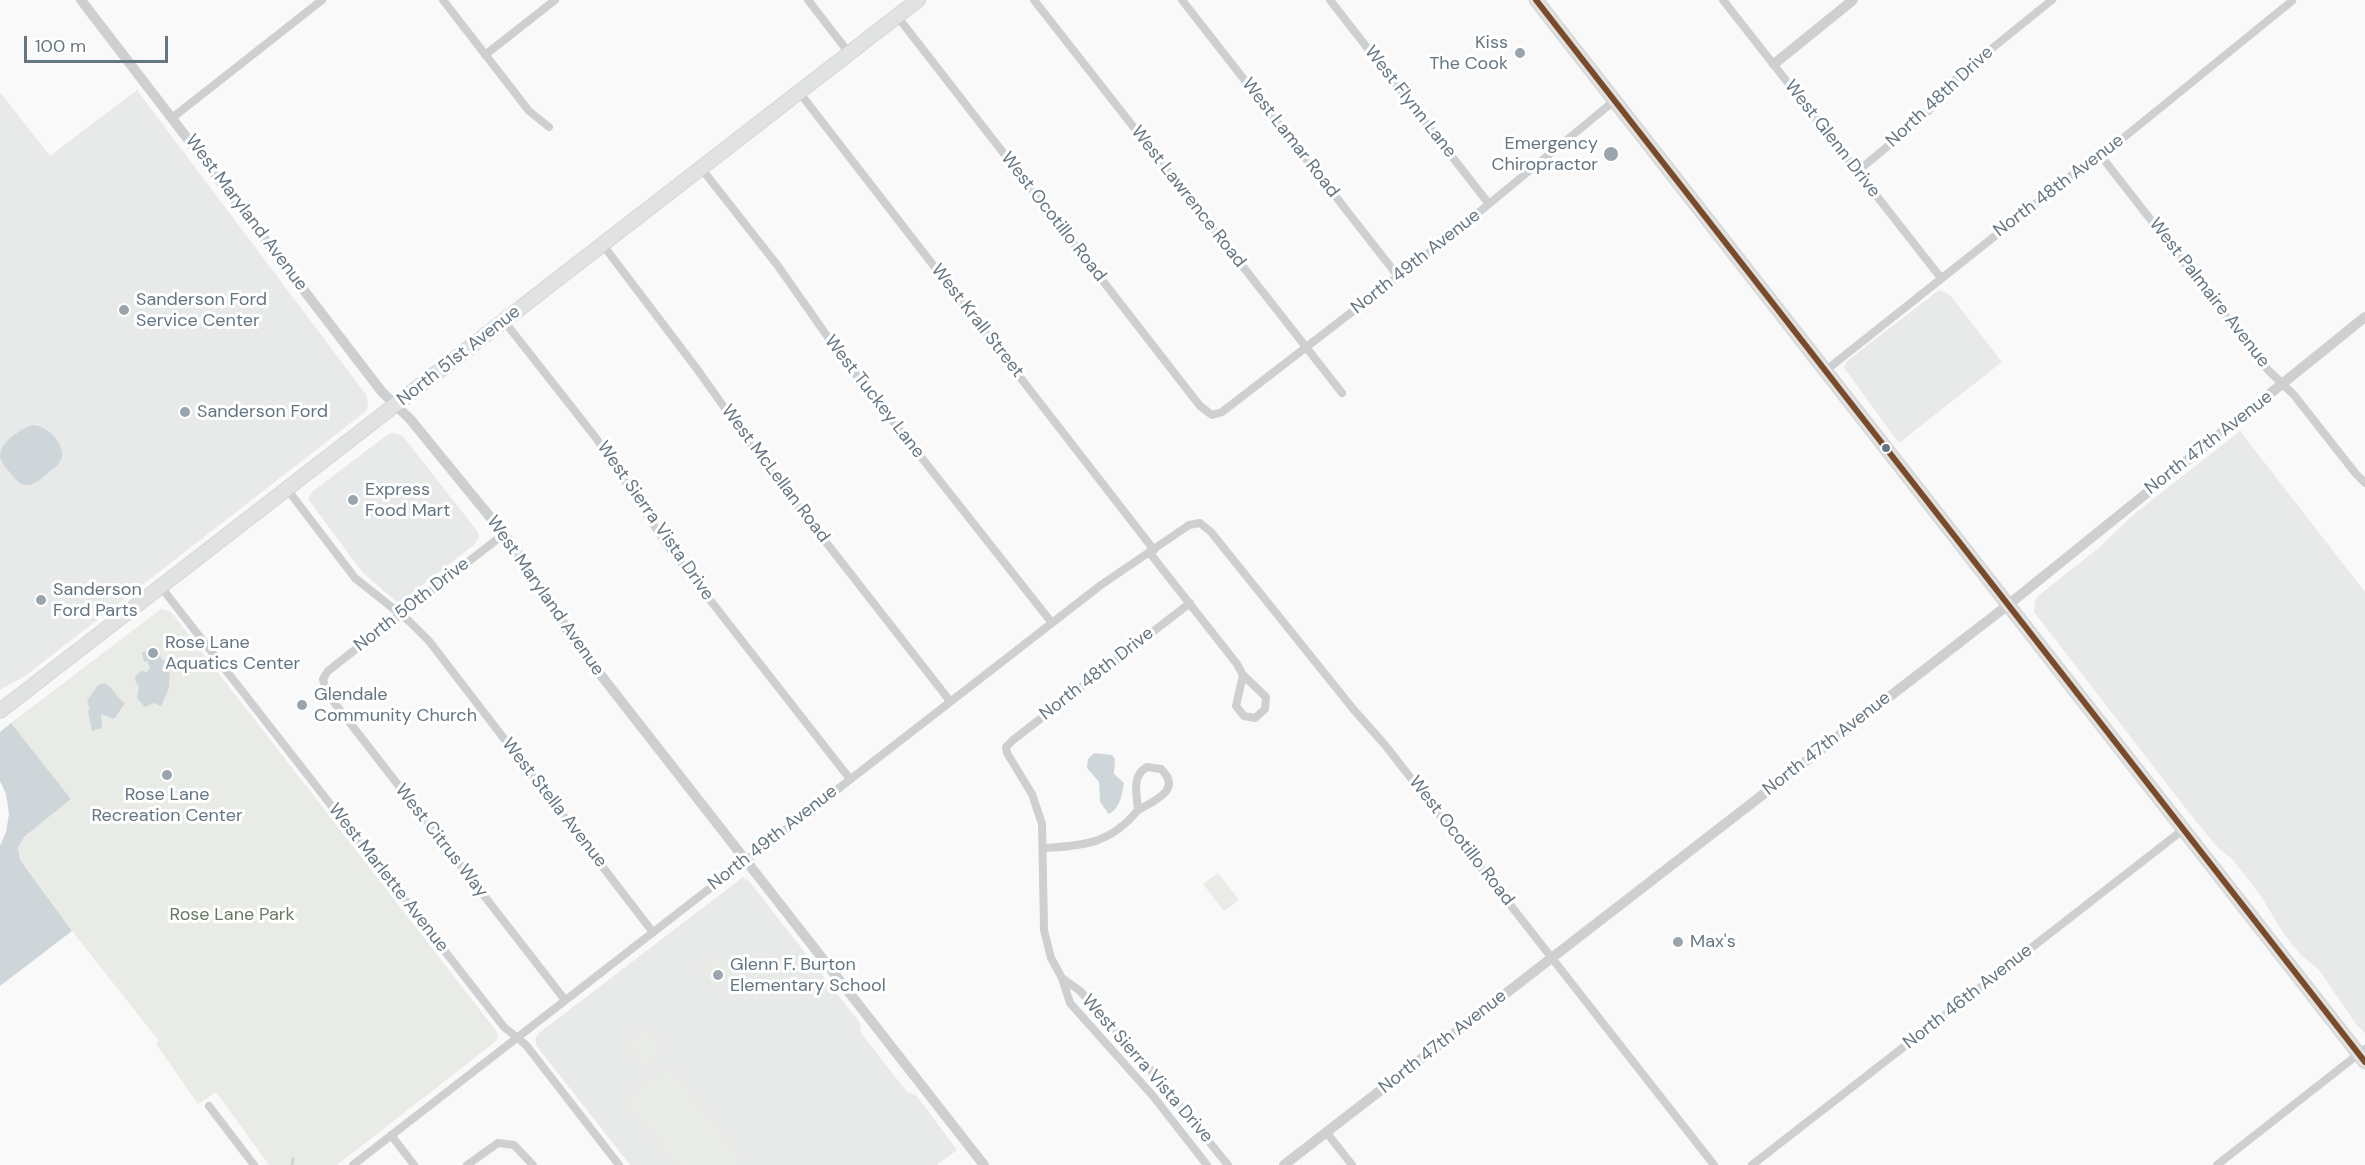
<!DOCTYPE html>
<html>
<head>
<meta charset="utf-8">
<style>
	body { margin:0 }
	#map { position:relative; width:2365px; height:1165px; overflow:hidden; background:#f9f9f9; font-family:"DM Sans",sans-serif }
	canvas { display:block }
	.scale { position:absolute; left:24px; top:36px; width:144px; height:27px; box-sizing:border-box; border:3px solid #657683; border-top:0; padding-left:8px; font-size:18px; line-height:21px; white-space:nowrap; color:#657683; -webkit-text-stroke:4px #fff; paint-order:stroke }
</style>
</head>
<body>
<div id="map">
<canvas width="2365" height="1165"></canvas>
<div class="scale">100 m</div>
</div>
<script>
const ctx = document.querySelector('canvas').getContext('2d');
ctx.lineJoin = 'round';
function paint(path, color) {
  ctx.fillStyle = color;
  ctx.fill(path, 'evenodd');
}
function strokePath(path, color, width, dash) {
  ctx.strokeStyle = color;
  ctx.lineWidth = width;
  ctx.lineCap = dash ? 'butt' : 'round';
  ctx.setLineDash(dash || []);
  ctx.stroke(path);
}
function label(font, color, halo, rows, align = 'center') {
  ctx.font = font + ' "DM Sans",sans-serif';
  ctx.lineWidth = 6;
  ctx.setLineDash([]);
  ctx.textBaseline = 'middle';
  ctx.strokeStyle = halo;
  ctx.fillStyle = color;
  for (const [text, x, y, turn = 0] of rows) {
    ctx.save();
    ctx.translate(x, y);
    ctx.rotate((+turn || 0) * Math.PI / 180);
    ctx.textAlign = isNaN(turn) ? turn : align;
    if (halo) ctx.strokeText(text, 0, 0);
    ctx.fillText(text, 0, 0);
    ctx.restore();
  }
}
paint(new Path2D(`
	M137 90 367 396 368 407 365 412 25 676 0 690V92L50 156Z
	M1939 290 1950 295 2002 362 1899 443 1844 368 1847 361Z
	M2240 431 2365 592V1033L2356 1024 2319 970 2301 955 2283 933 2261 896 2232 859 2218 848 2194 819 2034 612 2035 601 2038 596 2101 546 2133 515Z
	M392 433 401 435 406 440 478 532 479 536 475 544 401 602H397L363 573 308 499 312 492 387 435Z
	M743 877 749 881 860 1023 861 1033 907 1092 916 1095 957 1150 937 1165H630L536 1045V1038L539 1033Z`), '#e8e9e9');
paint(new Path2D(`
	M161 609 171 612 497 1032 498 1036 495 1042 337 1165H269L216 1092 198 1104 156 1044 159 1041 72 931 20 860 18 848 24 837 71 799 11 723Z
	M1218 873 1239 900 1224 911 1203 884Z
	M719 954 734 974 715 988 700 969Z
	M648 1025 666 1049 643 1067 625 1043Z
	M669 1065 738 1152 742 1165H676L624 1100Z`), '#e8ebe6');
paint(new Path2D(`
	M32 425C46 425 63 441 62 456 61 464 54 468 48 473 42 478 36 484 28 485 20 485 17 481 13 476 8 470 1 463 0 456 0 442 21 429 32 425Z
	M159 650C160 657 162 662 170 664L169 688 161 706 154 703 145 707 137 698 139 686 136 683 135 676 141 671 147 672 150 668 147 661 144 662 142 652Z
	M104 683C114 688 115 697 125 703L114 719 101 714 102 728 92 731 88 711 90 708 87 701 98 685Z
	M11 723 71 799 24 837 18 848 20 860 72 931 0 986V846L6 832 9 814 6 794 0 781V732Z
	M1094 753 1112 755 1115 759 1114 774 1124 783C1122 795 1120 808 1109 814L1100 802 1099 782 1087 768 1088 759Z`), '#ced6d9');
strokePath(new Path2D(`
	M292 1165 293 1159`), '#ced6d9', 3);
const secondary = new Path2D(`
	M1536 0 2365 1062`);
const primary = new Path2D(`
	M0 711 918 0`);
strokePath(secondary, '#d5d6d7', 15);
strokePath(primary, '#d5d6d7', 16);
strokePath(new Path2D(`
	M443 0 529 111 549 127
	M808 0 849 53
	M1034 0 1342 393
	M1182 0 1397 275
	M1330 0 1489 204
	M1723 0 1941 278
	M897 16 1200 406 1212 415 1222 412 1444 241 1614 101
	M485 55 555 0
	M799 92 1154 550
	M172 118 322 0
	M2101 156 2268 370 2294 395 2356 474 2365 483
	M701 168 778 266 839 353 1052 623
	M1858 171 1925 115 1959 75 2052 0
	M603 245 697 369 761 459 950 701
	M504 321 596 438 667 545 850 779
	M1825 371 2087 163 2101 156 2292 1
	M287 489 355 578 409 621 429 641 652 931
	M504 534 361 645 328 671 323 679 326 692 565 1000
	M1149 552 1237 664 1243 675
	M161 587 504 1027 526 1045 619 1165
	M1190 603 1013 740 1006 747 1007 753 1032 794 1042 824 1044 930 1051 958 1062 978 1070 1003 1153 1096 1207 1165
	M1243 675 1266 697 1265 709 1255 718 1244 716 1236 706Z
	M1147 767 1161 769C1183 790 1154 801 1138 810 1137 794 1131 776 1147 767Z
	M1044 848C1085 846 1111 843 1138 810
	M1062 978 1080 991 1144 1062 1228 1165
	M209 1106 254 1165
	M1327 1133 1352 1165
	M391 1135 414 1165
	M353 1165 1101 585 1189 525 1200 523 1211 532 1354 710 1385 745 1714 1165
	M467 1165 498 1143 514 1145 533 1165
	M1752 1165 2184 829
	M2217 1165 2365 1049`), '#cecfd0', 8);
strokePath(new Path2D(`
	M81 0 382 392 410 419 504 534 528 568 575 642 984 1165
	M1774 64 1853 0
	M1284 1165 2008 605 2365 317`), '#cecfd0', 10);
strokePath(secondary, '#e1e2e2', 12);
strokePath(primary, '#e1e2e2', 14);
strokePath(new Path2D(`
	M1536 0 2365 1062`), '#7a4b2a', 6);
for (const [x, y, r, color] of [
	[1520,53,6,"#99a4ac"],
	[1611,154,8,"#99a4ac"],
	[124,310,6,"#99a4ac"],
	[185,412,6,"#99a4ac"],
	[1886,448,5,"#657683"],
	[353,500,6,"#99a4ac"],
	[41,600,6,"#99a4ac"],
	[153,653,6,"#99a4ac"],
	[302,705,6,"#99a4ac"],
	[167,775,6,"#99a4ac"],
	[1678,942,6,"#99a4ac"],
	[718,975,6,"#99a4ac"]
]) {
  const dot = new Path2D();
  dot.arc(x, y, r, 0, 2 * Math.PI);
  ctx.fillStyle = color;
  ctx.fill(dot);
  strokePath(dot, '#fff', 2);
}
label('18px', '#657683', '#fff', [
	["Kiss",1508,43,"right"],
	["The Cook",1508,64,"right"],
	["Emergency",1598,144,"right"],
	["Chiropractor",1598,165,"right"],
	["Sanderson Ford",136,300],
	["Service Center",136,321],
	["Sanderson Ford",197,412],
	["Express",365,490],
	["Food Mart",365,511],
	["Sanderson",53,590],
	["Ford Parts",53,611],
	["Rose Lane",165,643],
	["Aquatics Center",165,664],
	["Glendale",314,695],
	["Community Church",314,716],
	["Rose Lane",167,795,"center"],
	["Recreation Center",167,816,"center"],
	["Max's",1690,942],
	["Glenn F. Burton",730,965],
	["Elementary School",730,986]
], 'left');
label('18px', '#657683', '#fff', [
	["North 48th Drive",1940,97,-43],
	["West Flynn Lane",1410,102,52],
	["West Lamar Road",1290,138,52],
	["West Glenn Drive",1832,139,52],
	["North 48th Avenue",2059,186,-37],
	["West Lawrence Road",1188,197,52],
	["West Maryland Avenue",246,213,53],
	["West Ocotillo Road",1053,217,52],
	["North 49th Avenue",1416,262,-38],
	["West Palmaire Avenue",2209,293,52],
	["West Krall Street",977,321,52],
	["North 51st Avenue",459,356,-38],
	["West Tuckey Lane",874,397,52],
	["North 47th Avenue",2209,443,-38],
	["West McLellan Road",775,474,53],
	["West Sierra Vista Drive",655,521,55],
	["West Maryland Avenue",545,596,55],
	["North 50th Drive",412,605,-38],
	["North 48th Drive",1097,674,-38],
	["North 47th Avenue",1827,744,-38],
	["West Stella Avenue",554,803,52],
	["North 49th Avenue",773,838,-38],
	["West Citrus Way",441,841,52],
	["West Ocotillo Road",1461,841,52],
	["West Marlette Avenue",388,878,52],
	["North 46th Avenue",1968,997,-38],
	["North 47th Avenue",1443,1042,-38],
	["West Sierra Vista Drive",1147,1069,49]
]);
label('18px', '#687a64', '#fff', [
	["Rose Lane Park",232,915]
]);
</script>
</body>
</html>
